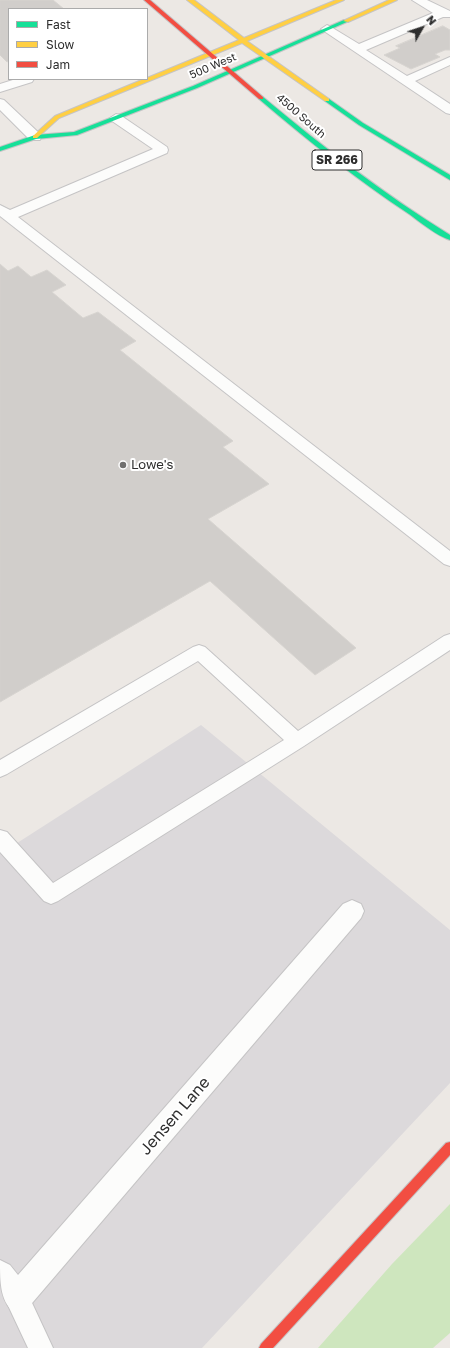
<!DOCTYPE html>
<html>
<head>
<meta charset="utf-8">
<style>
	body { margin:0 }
	#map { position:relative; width:450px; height:1348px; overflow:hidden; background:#ece8e4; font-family:"Golos Text",sans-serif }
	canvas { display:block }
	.legend { position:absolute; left:8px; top:8px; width:140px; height:72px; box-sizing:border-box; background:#fff; border:1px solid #ababab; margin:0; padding:5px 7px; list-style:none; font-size:12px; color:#2e2e2e }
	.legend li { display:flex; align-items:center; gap:8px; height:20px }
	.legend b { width:20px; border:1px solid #ababab }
	.north { position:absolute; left:402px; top:8px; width:40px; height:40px; -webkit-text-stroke:3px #fff; paint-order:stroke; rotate:51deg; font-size:11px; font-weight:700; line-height:16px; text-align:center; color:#2e2e2e }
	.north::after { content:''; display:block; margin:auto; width:14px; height:18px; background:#2e2e2e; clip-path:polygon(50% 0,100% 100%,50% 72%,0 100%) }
</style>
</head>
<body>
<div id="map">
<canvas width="450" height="1348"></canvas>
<ul class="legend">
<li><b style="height:5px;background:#16e098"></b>Fast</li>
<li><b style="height:5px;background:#ffcf43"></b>Slow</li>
<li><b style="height:5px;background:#f24e42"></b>Jam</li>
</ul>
<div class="north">N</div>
</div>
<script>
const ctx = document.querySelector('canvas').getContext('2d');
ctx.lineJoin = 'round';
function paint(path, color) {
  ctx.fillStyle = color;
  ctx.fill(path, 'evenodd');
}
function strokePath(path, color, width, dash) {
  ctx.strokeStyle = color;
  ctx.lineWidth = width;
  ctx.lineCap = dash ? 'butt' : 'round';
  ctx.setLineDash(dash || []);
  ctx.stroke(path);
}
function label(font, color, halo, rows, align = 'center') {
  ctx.font = font + ' "Golos Text",sans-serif';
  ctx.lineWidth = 4;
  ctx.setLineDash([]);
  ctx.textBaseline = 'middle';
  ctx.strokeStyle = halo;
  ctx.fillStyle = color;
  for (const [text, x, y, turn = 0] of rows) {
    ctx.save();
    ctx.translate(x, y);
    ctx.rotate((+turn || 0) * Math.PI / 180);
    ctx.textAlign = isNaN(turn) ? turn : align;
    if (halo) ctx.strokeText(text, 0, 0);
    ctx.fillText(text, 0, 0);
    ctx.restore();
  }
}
paint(new Path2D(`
	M201 725 450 930V1083L202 1348H0V854Z`), '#dcd9db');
paint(new Path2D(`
	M450 1204V1333L433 1348H318L392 1264Z`), '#cee6be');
const building = new Path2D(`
	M0 0H53L64 9H9V61L7 62 0 55Z
	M443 26 450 30V50H445L435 54 440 57 411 69 384 55 400 48 396 46Z
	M0 264 8 271 18 266 31 277 47 270 66 285 52 292 83 318 98 312 136 341 120 350 233 441 223 447 269 484 208 519 356 648 315 675 210 581 0 702Z`);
paint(building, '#d1cecb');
strokePath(building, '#d7d4d0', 1);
const lane = new Path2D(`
	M412 0H427L450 11V17H443L366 50 407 76 450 57V65L415 81 450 104V114L446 113 321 29 327 25 331 27 359 44 433 13Z
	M16 79H34L32 82 0 92V84Z
	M0 99 4 100 40 134 41 137 40 140H30L0 110Z
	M116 114 120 115 167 147 168 150 167 153 18 217 450 551V566L444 564 0 216V205L10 210 153 149 112 121 110 118Z
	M450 634V650L304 746 58 901 51 904 44 901 0 852V830L7 832 53 883 284 740 198 661 7 774 0 777V760L193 647 199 645 205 647 298 731 444 636Z
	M17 1287 26 1290 53 1348H28L5 1299 8 1290Z`);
const street = new Path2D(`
	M352 900 361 904 364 911 361 918 27 1309 17 1314C0 1304 0 1283 0 1260L10 1265 18 1275 343 904Z`);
const fast = new Path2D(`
	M344 20 349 21 197 88 77 135 36 139 0 151V147L35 135 74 132 193 86Z
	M259 97H263C323 147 384 194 450 235V240C437 236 420 222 409 214 356 179 307 140 259 99Z
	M325 99H329L363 123 450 175V180L359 125 325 101Z`);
const slow = new Path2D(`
	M187 0H194L244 38 336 0H344L247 41 329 99V101H325L242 43 59 118 37 138H33V136L55 116 144 79H147V78L239 40Z
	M389 0H397L348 22 343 21Z`);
const jam = new Path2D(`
	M144 0H150L263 97V99H259Z
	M450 1142V1155L273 1348H259L261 1344 446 1143Z`);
strokePath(lane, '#c5c4c5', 2);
strokePath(street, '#c5c4c5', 2);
strokePath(fast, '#c5c4c5', 2);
strokePath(slow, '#c5c4c5', 2);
strokePath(jam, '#c5c4c5', 2);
paint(lane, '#fcfcfb');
paint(street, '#fcfcfb');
paint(fast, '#16e098');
paint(slow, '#ffcf43');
paint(jam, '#f24e42');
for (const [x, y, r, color] of [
	[123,465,4,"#706f6e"]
]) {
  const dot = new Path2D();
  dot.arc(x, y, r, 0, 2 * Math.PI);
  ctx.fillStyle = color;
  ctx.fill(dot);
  strokePath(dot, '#fff', 1.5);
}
label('11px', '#2e2e2e', '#fff', [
	["500 West",213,66,-23],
	["4500 South",301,116,41]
]);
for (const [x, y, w] of [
	[337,160,50]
]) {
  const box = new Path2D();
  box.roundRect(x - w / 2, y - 10, w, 20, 3);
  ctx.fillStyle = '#fff';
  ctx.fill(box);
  strokePath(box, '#2e2e2e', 1);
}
label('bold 12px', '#2e2e2e', null, [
	["SR 266",337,160]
]);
label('13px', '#2e2e2e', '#fff', [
	["Lowe's",131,465]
], 'left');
label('16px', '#2e2e2e', '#fff', [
	["Jensen Lane",175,1116,-49]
]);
</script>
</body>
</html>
